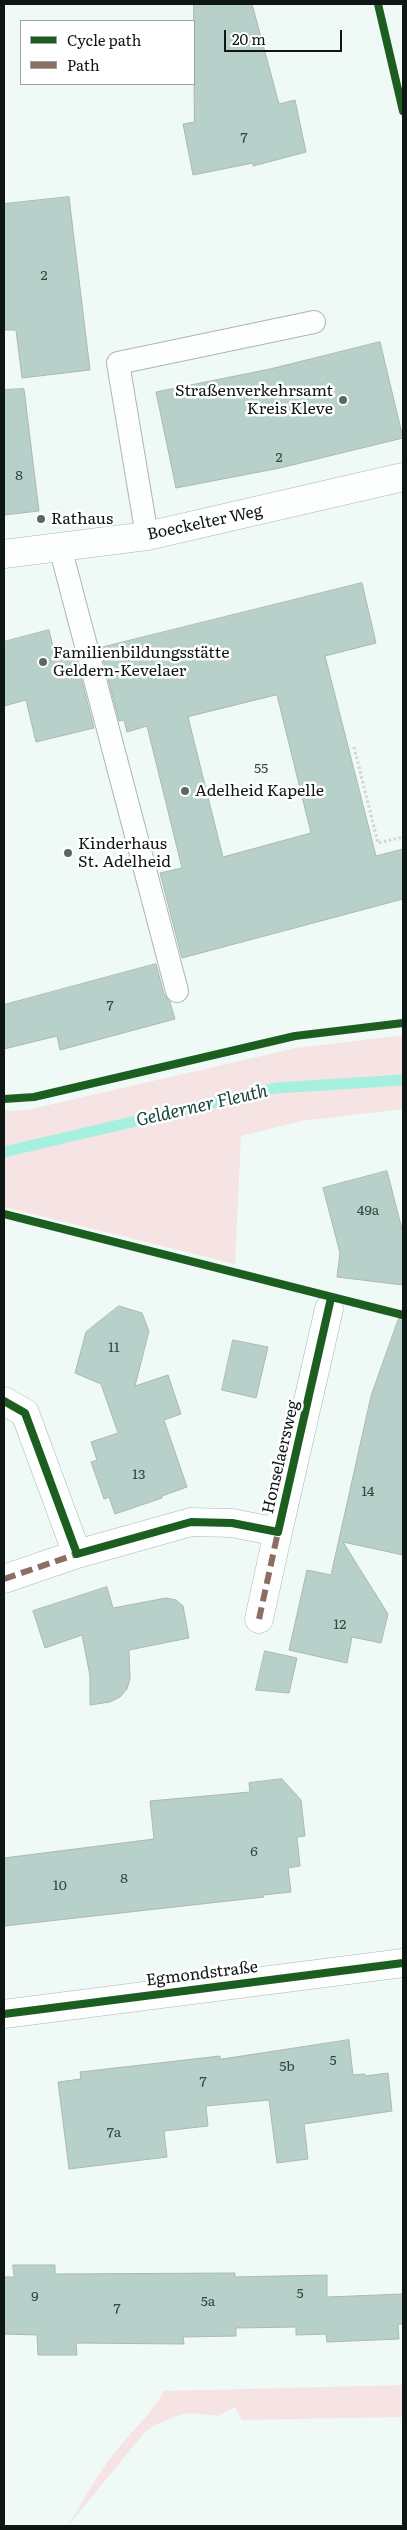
<!DOCTYPE html>
<html>
<head>
<meta charset="utf-8">
<style>
	body { margin:0 }
	#map { position:relative; width:407px; height:2530px; overflow:hidden; background:#effaf7; font-family:Literata,serif }
	canvas { display:block }
	.frame { position:absolute; inset:0; border:5px solid #0f1715; pointer-events:none }
	.legend { position:absolute; left:20px; top:20px; width:175px; height:65px; box-sizing:border-box; background:#fff; border:1px solid #9fa2a1; margin:0; padding:6px 9px; list-style:none; font-size:15px; color:#0f1715 }
	.legend li { display:flex; align-items:center; gap:10px; height:25px }
	.legend b { width:25px; border:1px solid #9fa2a1 }
	.scale { position:absolute; left:224px; top:30px; width:118px; height:22px; box-sizing:border-box; border:2px solid #0f1715; border-top:0; padding-left:6px; font-size:15px; line-height:18px; white-space:nowrap; color:#0f1715; -webkit-text-stroke:4px #fff; paint-order:stroke }
</style>
</head>
<body>
<div id="map">
<canvas width="407" height="2530"></canvas>
<div class="frame"></div>
<ul class="legend">
<li><b style="height:6px;background:#1b5e20"></b>Cycle path</li>
<li><b style="height:6px;background:#8d6e63"></b>Path</li>
</ul>
<div class="scale">20 m</div>
</div>
<script>
const ctx = document.querySelector('canvas').getContext('2d');
ctx.lineJoin = 'round';
function paint(path, color) {
  ctx.fillStyle = color;
  ctx.fill(path, 'evenodd');
}
function strokePath(path, color, width, dash) {
  ctx.strokeStyle = color;
  ctx.lineWidth = width;
  ctx.lineCap = dash ? 'butt' : 'round';
  ctx.setLineDash(dash || []);
  ctx.stroke(path);
}
function label(font, color, halo, rows, align = 'center') {
  ctx.font = font + ' Literata,serif';
  ctx.lineWidth = 5;
  ctx.setLineDash([]);
  ctx.textBaseline = 'middle';
  ctx.strokeStyle = halo;
  ctx.fillStyle = color;
  for (const [text, x, y, turn = 0] of rows) {
    ctx.save();
    ctx.translate(x, y);
    ctx.rotate((+turn || 0) * Math.PI / 180);
    ctx.textAlign = isNaN(turn) ? turn : align;
    if (halo) ctx.strokeText(text, 0, 0);
    ctx.fillText(text, 0, 0);
    ctx.restore();
  }
}
paint(new Path2D(`
	M397 1036H403V1109L301 1121 241 1136 235 1264 4 1207V1111L27 1110 296 1048Z
	M403 2385V2417L242 2420 235 2407 218 2416 193 2413 179 2415 155 2425 145 2432 68 2526C83 2501 97 2474 116 2451 132 2430 152 2414 164 2391Z`), '#f6e3e3');
strokePath(new Path2D(`
	M4 1152 276 1088 403 1080`), '#a6f0e0', 11);
const building = new Path2D(`
	M194 4H252L279 104 295 100 306 152 253 166V163L193 175 183 124 194 122Z
	M69 197 90 370 22 378 16 330H4V204Z
	M380 342 403 438 280 468 176 488 156 392 270 369Z
	M24 389 39 511 4 515V390Z
	M362 583 376 643 325 656 376 856 403 849V899L182 958 160 873 182 868 147 726 127 732 124 720 119 721 100 648ZM277 695 311 833 223 857 188 717Z
	M49 630 56 659 75 654 94 728 36 742 26 700 4 706V642Z
	M156 964 164 994 170 1002 175 1019 60 1050 57 1036 4 1049V1005Z
	M387 1171 403 1233V1285L337 1277 340 1253 323 1188Z
	M119 1306 142 1313 149 1331 135 1386 168 1375 181 1414 164 1420 187 1487 162 1496V1498L115 1514 109 1497 104 1499 91 1462 97 1460 91 1442 118 1433 101 1384 75 1373 86 1332Z
	M399 1318H403V1555L343 1542 388 1614 381 1643 352 1637 347 1663 289 1650 307 1570 331 1575 371 1396Z
	M233 1340 268 1347 256 1398 222 1390Z
	M107 1587 113 1608 166 1598 176 1600 183 1606 189 1638 129 1650 130 1679 127 1689 120 1697 110 1702 90 1705V1676L82 1635 45 1648 33 1611Z
	M265 1651 297 1658 289 1693 256 1690Z
	M282 1779 301 1800 305 1836 297 1837 300 1866 288 1868 291 1892 263 1895 264 1897 4 1926V1858L154 1839 150 1801 250 1792 249 1783Z
	M349 2040 353 2075 365 2074V2076L388 2073 392 2111 304 2124 308 2159 277 2163 269 2100 206 2106 208 2126 164 2131 167 2157 69 2169 58 2082 81 2079 80 2072 220 2056V2059Z
	M13 2265H55V2274L235 2273V2277L327 2275V2297L403 2294V2324H398L399 2339 327 2342 326 2334 296 2335V2327L236 2328V2336L183 2337 184 2344 76 2343 77 2355H38L37 2335 4 2334V2277H14Z`);
paint(building, '#b7d0ca');
strokePath(building, '#aeb7b4', 1);
const service = new Path2D(`
	M147 536 118 363 314 322
	M60 547 177 991`);
const minor = new Path2D(`
	M4 554 147 536 403 477
	M4 1401 25 1413 77 1554 191 1522 232 1523 278 1532 329 1309
	M4 1579 77 1554
	M259 1619 278 1532
	M4 2014 403 1963`);
strokePath(service, '#acb6b3', 24);
strokePath(minor, '#acb6b3', 29);
strokePath(new Path2D(`
	M354 747 378 843 403 837`), '#d2d5d4', 3, [2.5, 2.5]);
strokePath(service, '#fdfefe', 22);
strokePath(minor, '#fdfefe', 28);
strokePath(new Path2D(`
	M4 1579 77 1554
	M259 1619 278 1532`), '#8d6e63', 6, [12, 6]);
strokePath(new Path2D(`
	M378 4 403 111
	M4 1099 34 1097 295 1036 403 1023
	M4 1214 403 1315
	M4 1401 25 1413 77 1554 191 1522 232 1523 278 1532 331 1298
	M4 2014 403 1963`), '#1b5e20', 8);
for (const [x, y, r, color] of [
	[343,400,5,"#5d6664"],
	[41,519,5,"#5d6664"],
	[43,662,5,"#5d6664"],
	[185,791,5,"#5d6664"],
	[68,853,5,"#5d6664"]
]) {
  const dot = new Path2D();
  dot.arc(x, y, r, 0, 2 * Math.PI);
  ctx.fillStyle = color;
  ctx.fill(dot);
  strokePath(dot, '#fff', 2);
}
label('14px', '#394542', null, [
	["7",244,138],
	["2",44,276],
	["2",279,458],
	["8",19,476],
	["55",261,769],
	["7",110,1006],
	["49a",368,1211],
	["11",114,1348],
	["13",139,1475],
	["14",368,1492],
	["12",340,1625],
	["6",254,1852],
	["8",124,1879],
	["10",60,1886],
	["5",333,2061],
	["5b",287,2067],
	["7",203,2082],
	["7a",114,2133],
	["5",300,2294],
	["9",35,2297],
	["5a",208,2302],
	["7",117,2309]
]);
label('16px', '#0f1715', '#fff', [
	["Straßenverkehrsamt",333,391,"right"],
	["Kreis Kleve",333,409,"right"],
	["Rathaus",51,519],
	["Familienbildungsstätte",53,653],
	["Geldern-Kevelaer",53,671],
	["Adelheid Kapelle",195,791],
	["Kinderhaus",78,844],
	["St. Adelheid",78,862]
], 'left');
label('16px', '#0f1715', '#fff', [
	["Boeckelter Weg",205,523,-12],
	["Honselaersweg",281,1457,-77],
	["Egmondstraße",202,1974,-7]
]);
label('italic 18px', '#19473e', '#fff', [
	["Gelderner Fleuth",202,1106,-13]
]);
</script>
</body>
</html>
